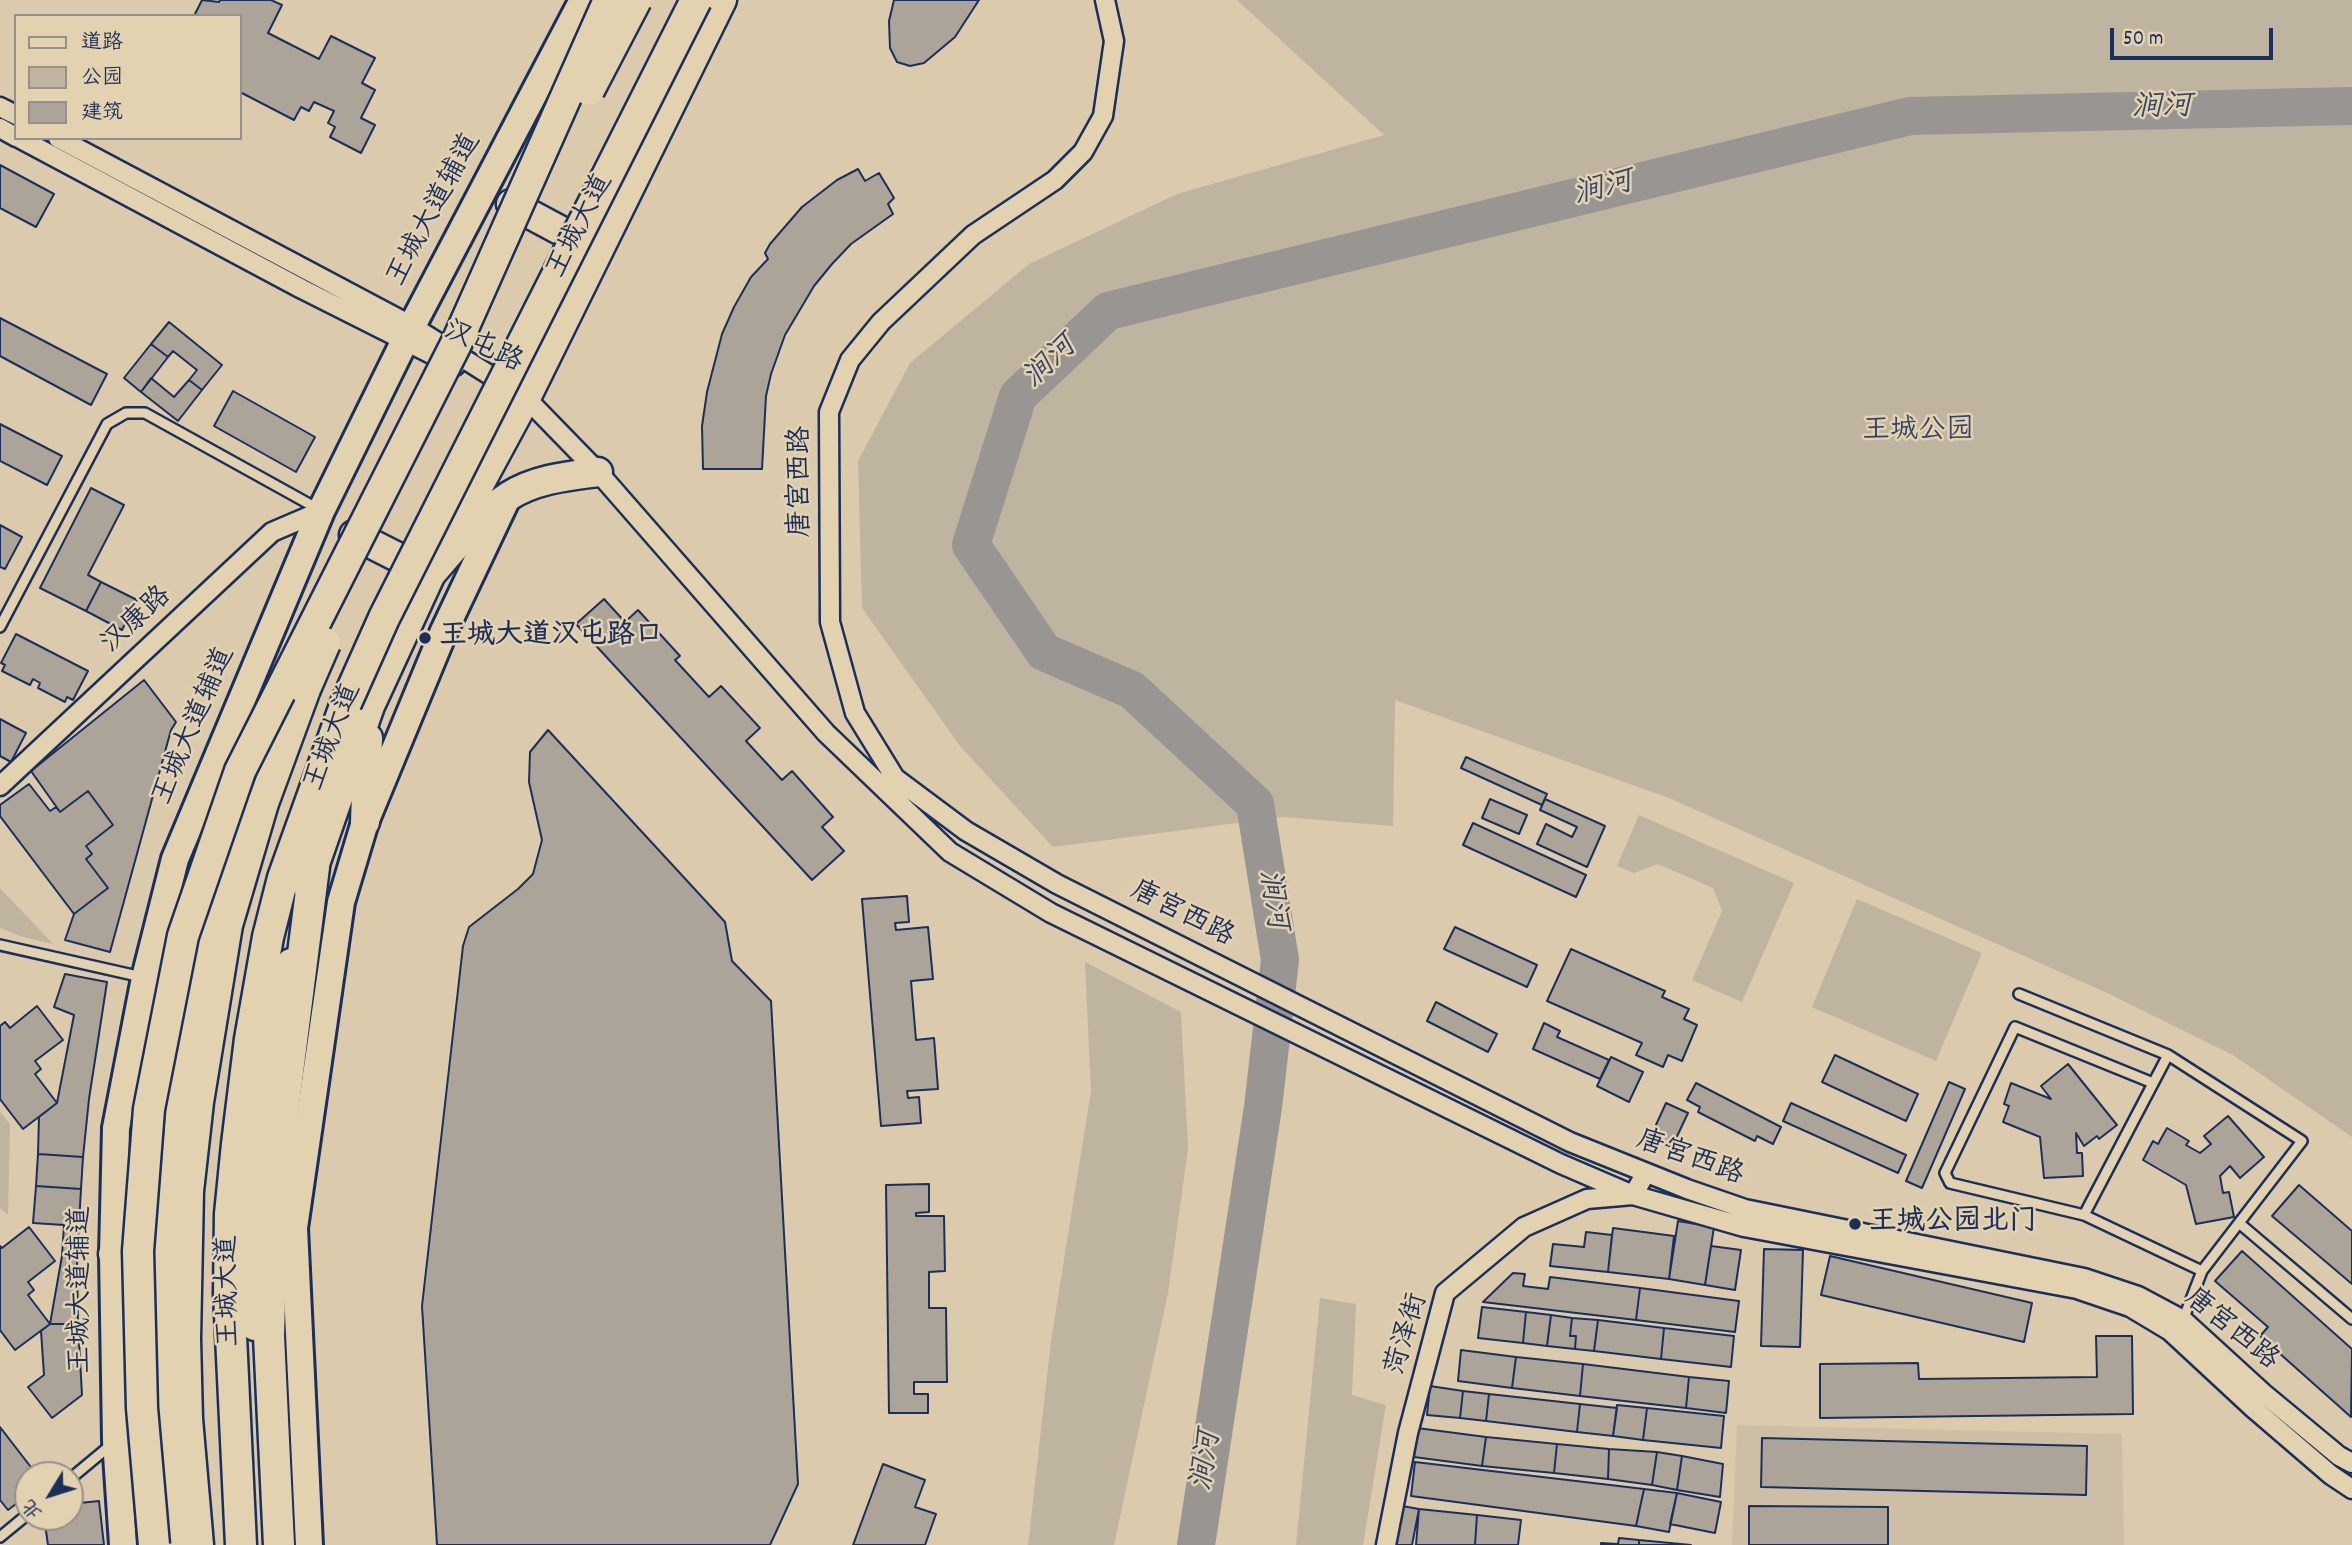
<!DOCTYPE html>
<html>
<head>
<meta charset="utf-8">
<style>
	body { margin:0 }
	#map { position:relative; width:2352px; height:1545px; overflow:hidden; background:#dbcbac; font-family:Dekko,"LXGW WenKai TC",sans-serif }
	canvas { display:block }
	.legend { position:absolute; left:14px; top:14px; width:228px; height:126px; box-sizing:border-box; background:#e3d2af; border:2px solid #93918f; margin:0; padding:9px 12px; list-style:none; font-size:21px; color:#1b2f5e }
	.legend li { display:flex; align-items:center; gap:14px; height:35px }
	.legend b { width:35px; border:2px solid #93918f }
	.north { position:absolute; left:14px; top:1461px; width:70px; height:70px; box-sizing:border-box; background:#e3d2af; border:2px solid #93918f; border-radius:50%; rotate:232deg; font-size:19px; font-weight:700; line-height:28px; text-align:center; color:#1b2f5e }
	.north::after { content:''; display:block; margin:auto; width:24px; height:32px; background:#1b2f5e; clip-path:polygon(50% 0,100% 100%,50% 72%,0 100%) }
	.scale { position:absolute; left:2110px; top:28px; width:163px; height:32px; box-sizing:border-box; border:4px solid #1b2f5e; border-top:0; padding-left:9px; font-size:21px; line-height:24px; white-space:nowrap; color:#1b2f5e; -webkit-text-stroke:5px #e3d2af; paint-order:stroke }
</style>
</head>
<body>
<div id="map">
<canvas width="2352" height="1545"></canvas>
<ul class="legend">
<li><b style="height:9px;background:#e3d2af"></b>道路</li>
<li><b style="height:19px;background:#bfb4a0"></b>公园</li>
<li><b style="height:19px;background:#aca498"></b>建筑</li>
</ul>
<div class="north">北</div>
<div class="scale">50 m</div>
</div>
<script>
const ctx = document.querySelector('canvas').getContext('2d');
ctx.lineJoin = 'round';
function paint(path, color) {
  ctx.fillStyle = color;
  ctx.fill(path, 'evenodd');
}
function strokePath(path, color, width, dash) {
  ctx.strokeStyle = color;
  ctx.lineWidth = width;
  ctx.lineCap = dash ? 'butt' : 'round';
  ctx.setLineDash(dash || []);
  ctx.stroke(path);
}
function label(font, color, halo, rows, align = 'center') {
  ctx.font = font + ' Dekko,"LXGW WenKai TC",sans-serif';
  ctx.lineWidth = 5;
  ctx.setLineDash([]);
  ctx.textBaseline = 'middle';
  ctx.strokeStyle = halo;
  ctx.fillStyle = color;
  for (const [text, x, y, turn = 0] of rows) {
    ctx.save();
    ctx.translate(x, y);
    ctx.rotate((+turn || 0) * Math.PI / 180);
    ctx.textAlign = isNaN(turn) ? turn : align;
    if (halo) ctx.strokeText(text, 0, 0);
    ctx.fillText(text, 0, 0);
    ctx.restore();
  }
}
paint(new Path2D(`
	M1737 1425 2122 1434 2124 1545H1732Z`), '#cdbfa6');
paint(new Path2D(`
	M1237 0H2352V1137L2233 1055 2105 992 1669 798 1395 700 1393 826 1283 817 1053 847 960 746 862 608 858 461 910 363 1029 264 1177 194 1384 135Z
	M1639 815 1794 883 1742 1002 1692 980 1722 911 1713 888 1658 864 1634 873 1617 866Z
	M0 888 53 944 23 937 0 928Z
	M1857 899 1982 953 1936 1061 1812 1007Z
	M1085 962 1181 1012 1188 1149 1168 1293 1114 1545H1028L1051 1341 1091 1091Z
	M0 1111 10 1124 8 1215 0 1208Z
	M1320 1298 1356 1304 1352 1395 1386 1405 1363 1545H1296Z`), '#bfb4a0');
strokePath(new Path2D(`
	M1196 1545 1263 1107 1280 960 1255 804 1132 690 1044 652 971 545 1018 396 1108 311 1910 116 2352 106`), '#999592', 38);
const building = new Path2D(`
	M202 0 219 2 220 0H271L282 5 268 33 319 59 331 36 375 58 362 83 375 90 361 118 375 125 361 153 330 137 335 127 328 123 334 111 314 102 309 111 301 107 294 120 240 92V16H194Z
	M894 0H979L955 37 924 63 910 66 897 62 890 48 889 21Z
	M0 165 54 194 36 227 0 208Z
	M858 169 865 181 879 173 894 198 888 204 893 214 851 244 832 264 814 286 785 335 771 374 766 396 762 469H703L702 426 707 392 722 334 734 307 751 277 768 259 765 253 770 244 802 207 837 180Z
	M0 318 107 374 91 405 0 356Z
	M169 322 222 365 202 390 189 380 197 370 173 351 168 357 151 344Z
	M151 344 168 357 141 392 124 378Z
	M151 378 174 397 189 380 202 390 178 421 141 392Z
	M233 391 315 437 296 472 214 426Z
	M0 424 62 456 47 485 0 461Z
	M91 488 124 505 88 575 101 582 86 611 40 588Z
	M0 525 22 537 5 569 0 567Z
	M101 582 137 600 122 630 86 611Z
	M604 599 625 622 638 610 680 656 675 660 709 697 721 686 760 728 746 741 782 780 792 771 833 817 822 827 844 851 812 880 576 624Z
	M16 634 88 671 73 700 67 697 65 702 38 688 40 683 33 679 30 685 2 671 5 665 1 663Z
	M144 680 176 722 171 730 110 952 65 940 74 914 108 888 86 859 92 854 86 846 113 825 88 791 60 812 31 771Z
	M0 719 26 733 11 762 0 756Z
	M548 730 725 922 732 961 771 1001 798 1484 770 1545H437L422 1306 463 946 469 927 518 889 533 874 542 840 529 782 530 752Z
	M1466 757 1547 794 1542 805 1461 768Z
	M29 784 50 811 56 807 60 812 88 791 113 825 86 846 92 854 86 859 108 888 74 914 0 816V805Z
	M1490 799 1527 815 1519 834 1482 818Z
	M1545 799 1605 826 1587 867 1537 844 1546 824 1572 837 1577 827 1540 810Z
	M1473 823 1586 875 1576 897 1463 845Z
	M907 896 909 922 895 923 896 930 928 927 933 979 911 981 916 1040 934 1038 938 1089 907 1091 908 1098 919 1097 921 1123 881 1126 862 899Z
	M1455 927 1537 965 1527 987 1444 949Z
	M1571 949 1665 991 1662 997 1689 1009 1684 1019 1697 1025 1682 1061 1668 1055 1663 1067 1636 1055 1642 1043 1547 1001Z
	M65 974 107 982 89 1099 83 1157 38 1154 39 1117 57 1103 74 1015 54 1007Z
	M1436 1002 1497 1034 1488 1052 1427 1021Z
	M37 1006 63 1040 35 1061 41 1069 35 1074 57 1103 23 1129 0 1099V1026L5 1022 10 1028Z
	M1544 1023 1560 1031 1557 1037 1609 1060 1600 1079 1533 1049Z
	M1835 1055 1918 1094 1906 1121 1822 1082Z
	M1611 1057 1643 1072 1629 1102 1597 1086Z
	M2068 1064 2117 1125 2099 1139 2097 1136 2084 1146 2076 1133 2077 1153H2082L2083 1176 2044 1178 2040 1137 2003 1122 2009 1106 2004 1104 2011 1083 2051 1099 2041 1086Z
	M1949 1082 1965 1089 1922 1188 1906 1181Z
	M1696 1083 1781 1127 1773 1144 1757 1136 1755 1141 1698 1112 1700 1107 1687 1100Z
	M1666 1103 1688 1113 1672 1147 1650 1138Z
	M1791 1103 1906 1155 1898 1173 1783 1121Z
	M2228 1116 2264 1157 2240 1178 2230 1166 2220 1176 2223 1193 2229 1192 2234 1217 2196 1224 2186 1185 2143 1160 2153 1141 2158 1144 2167 1128 2189 1141 2186 1145 2200 1153 2211 1144 2204 1136Z
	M38 1154 83 1157 81 1189 36 1186Z
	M929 1184V1212L916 1213V1216H944L945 1271 929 1272V1308H946L947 1382H914V1394H928V1413H889L886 1185Z
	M2299 1185 2352 1231V1284L2272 1216Z
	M36 1186 81 1189 77 1257 62 1256 64 1225 33 1223Z
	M1678 1221 1714 1227 1705 1285 1669 1279Z
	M29 1227 55 1261 28 1282 34 1290 28 1295 50 1324 15 1350 0 1330V1246L2 1248Z
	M1613 1228 1674 1236 1669 1279 1608 1272Z
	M1586 1232 1612 1235 1608 1272 1550 1266 1553 1244 1584 1247Z
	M1711 1246 1741 1250 1735 1290 1705 1285Z
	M1764 1249 1803 1250 1800 1347 1761 1346Z
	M2242 1251 2352 1349 2351 1417 2260 1336 2268 1327 2215 1281Z
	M62 1256 77 1257 78 1324H50Z
	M1830 1256 2032 1303 2024 1342 1821 1295Z
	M1513 1273 1525 1274 1523 1286 1548 1289 1550 1277 1640 1288 1636 1320 1483 1302Z
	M1640 1288 1739 1301 1735 1332 1636 1320Z
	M1482 1307 1526 1312 1523 1343 1478 1338Z
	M1526 1312 1551 1315 1547 1346 1523 1343Z
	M1551 1315 1572 1318 1570 1336H1576L1575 1349 1547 1346Z
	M1572 1318 1598 1320 1594 1351 1575 1349 1576 1336H1570Z
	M1598 1320 1664 1328 1661 1359 1594 1351Z
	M50 1324H78L82 1395 52 1418 28 1387 44 1375 41 1331Z
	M1664 1328 1734 1336 1731 1367 1661 1359Z
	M2096 1336H2132L2133 1414 1820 1418V1364L1918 1363 1919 1379 2097 1377Z
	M1461 1350 1516 1357 1512 1388 1458 1381Z
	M1516 1357 1583 1364 1580 1396 1512 1388Z
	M1583 1364 1689 1377 1686 1408 1580 1396Z
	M1689 1377 1729 1381 1726 1413 1686 1408Z
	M1430 1386 1463 1391 1460 1418 1427 1415Z
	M1463 1391 1489 1394 1486 1421 1460 1418Z
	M1489 1394 1580 1404 1577 1432 1486 1421Z
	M1580 1404 1617 1408 1613 1436 1577 1432Z
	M1617 1405 1647 1408 1643 1440 1613 1436Z
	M1647 1408 1724 1416 1721 1448 1643 1440Z
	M0 1427 37 1475H28V1495L8 1510 0 1500Z
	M1417 1428 1486 1437 1482 1466 1414 1457Z
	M1486 1437 1557 1444 1554 1473 1482 1466Z
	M1762 1438 2087 1446 2086 1495 1761 1487Z
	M1557 1444 1609 1449 1608 1479 1554 1473Z
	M1609 1449 1657 1452 1652 1485 1608 1479Z
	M1657 1452 1682 1456 1677 1490 1652 1485Z
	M1682 1456 1723 1464 1720 1497 1677 1490Z
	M1415 1462 1644 1489 1636 1526 1411 1496Z
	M883 1464 925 1480 915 1507 936 1514 925 1545H853Z
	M1644 1489 1677 1493 1669 1532 1636 1526Z
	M1677 1493 1721 1502 1715 1533 1670 1524Z
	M99 1501 104 1545H48L45 1524 69 1521 70 1504Z
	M1402 1506 1419 1509 1412 1545H1396Z
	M1749 1506 1888 1507V1545H1749Z
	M1419 1509 1477 1515 1475 1545H1416Z
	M1477 1515 1521 1520 1518 1545H1475Z
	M1619 1538 1639 1540V1545H1601V1543L1618 1544Z
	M1639 1540 1691 1545H1639Z`);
paint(building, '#aca498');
strokePath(building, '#1b2f5e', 2);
const service = new Path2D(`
	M0 627 107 424 126 413H145L320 510
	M0 945 142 977
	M2019 994 2168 1055 2302 1141 2202 1271 2183 1320
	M2153 1083 2015 1027 1945 1173 1950 1183 2084 1215 2202 1271
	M2084 1215 2168 1055
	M2239 1223 2352 1319
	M70 1479 112 1444
	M0 1537 28 1514`);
const minor = new Path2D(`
	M1105 0 1114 41 1103 116 1083 152 1055 180 973 235 881 322 850 360 829 412 830 622 855 713 895 778 966 831 1057 884 1570 1142 1687 1189 1745 1209 2084 1278 2138 1296 2183 1320 2263 1393 2339 1456 2352 1463
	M0 107 16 115
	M0 128 16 137
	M19 138 302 289 455 366
	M58 138 412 326 526 398 598 472 826 733 950 852 1051 913 1561 1164 1633 1195 1744 1227 2077 1289 2130 1307 2170 1331 2253 1408 2331 1475 2352 1489
	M0 786 272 532 321 511
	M1386 1545 1408 1433 1445 1293 1524 1227 1587 1199 1633 1195 1646 1173`);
const secondary = new Path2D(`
	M123 1545 116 1440 113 1254 116 1128 145 978 175 859 321 511 412 326 583 0
	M309 1545 294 1228 341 902 365 822 444 631 508 496`);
const primary = new Path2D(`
	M511 204 595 249
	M354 535 431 574C453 549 481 514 509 496 535 479 568 476 598 472
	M365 822 368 738
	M309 890 314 867 370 706 431 574 526 398 722 0
	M113 1254 141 1193
	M255 1326C255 1254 254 1182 261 1111 266 1061 279 1012 291 963
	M174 1545 168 1260 180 1112 198 951 243 804`);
const trunk = new Path2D(`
	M198 1545 187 1419 185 1339 188 1191 198 1102 227 925 263 803 305 689
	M241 1545 229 1294 230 1214 237 1144 250 1039 268 937 283 878 346 703
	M279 1545 269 1336 273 1191 314 867`);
strokePath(service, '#1b2f5e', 14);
strokePath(minor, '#1b2f5e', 23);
strokePath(secondary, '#1b2f5e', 32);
strokePath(primary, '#1b2f5e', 33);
strokePath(trunk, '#1b2f5e', 35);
strokePath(service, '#e3d2af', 9);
strokePath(minor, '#e3d2af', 18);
strokePath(secondary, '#e3d2af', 26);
strokePath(primary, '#e3d2af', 28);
strokePath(trunk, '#e3d2af', 30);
const trunkBridge = new Path2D(`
	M589 90 636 0
	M305 689 325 643
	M346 703 384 618 696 0
	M154 1545 142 1408 138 1251 149 1109 183 936 240 771 456 344 609 0`);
strokePath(trunkBridge, '#1b2f5e', 35, []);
strokePath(trunkBridge, '#e3d2af', 30);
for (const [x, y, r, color] of [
	[425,638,7,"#1b2f5e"],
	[1855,1224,7,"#1b2f5e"]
]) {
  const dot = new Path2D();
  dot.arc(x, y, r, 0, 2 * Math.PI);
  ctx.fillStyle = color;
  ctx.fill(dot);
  strokePath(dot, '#e3d2af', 2.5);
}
label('28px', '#1b2f5e', '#e3d2af', [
	["王城大道辅道",436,211,-62],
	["王城大道",582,227,-63],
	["汉屯路",482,349,25],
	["唐宫西路",803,482,-90],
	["汉康路",138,622,-43],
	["王城大道辅道",196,727,-67],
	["王城大道",335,738,-69],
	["唐宫西路",1181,916,27],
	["唐宫西路",1689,1160,20],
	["王城大道辅道",83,1290,-90],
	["王城大道",231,1291,-91],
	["唐宫西路",2230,1331,39],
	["菏泽街",1409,1335,-73]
]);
label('28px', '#344368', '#e3d2af', [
	["王城公园",1918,433]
]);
label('bold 28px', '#1b2f5e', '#e3d2af', [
	["王城大道汉屯路口",439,638],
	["王城公园北门",1869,1224]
], 'left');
label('italic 30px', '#344368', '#e3d2af', [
	["涧河",2162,110,-1],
	["涧河",1604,191,-14],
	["涧河",1052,364,-43],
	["涧河",1270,900,81],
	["涧河",1209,1461,-81]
]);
</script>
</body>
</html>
